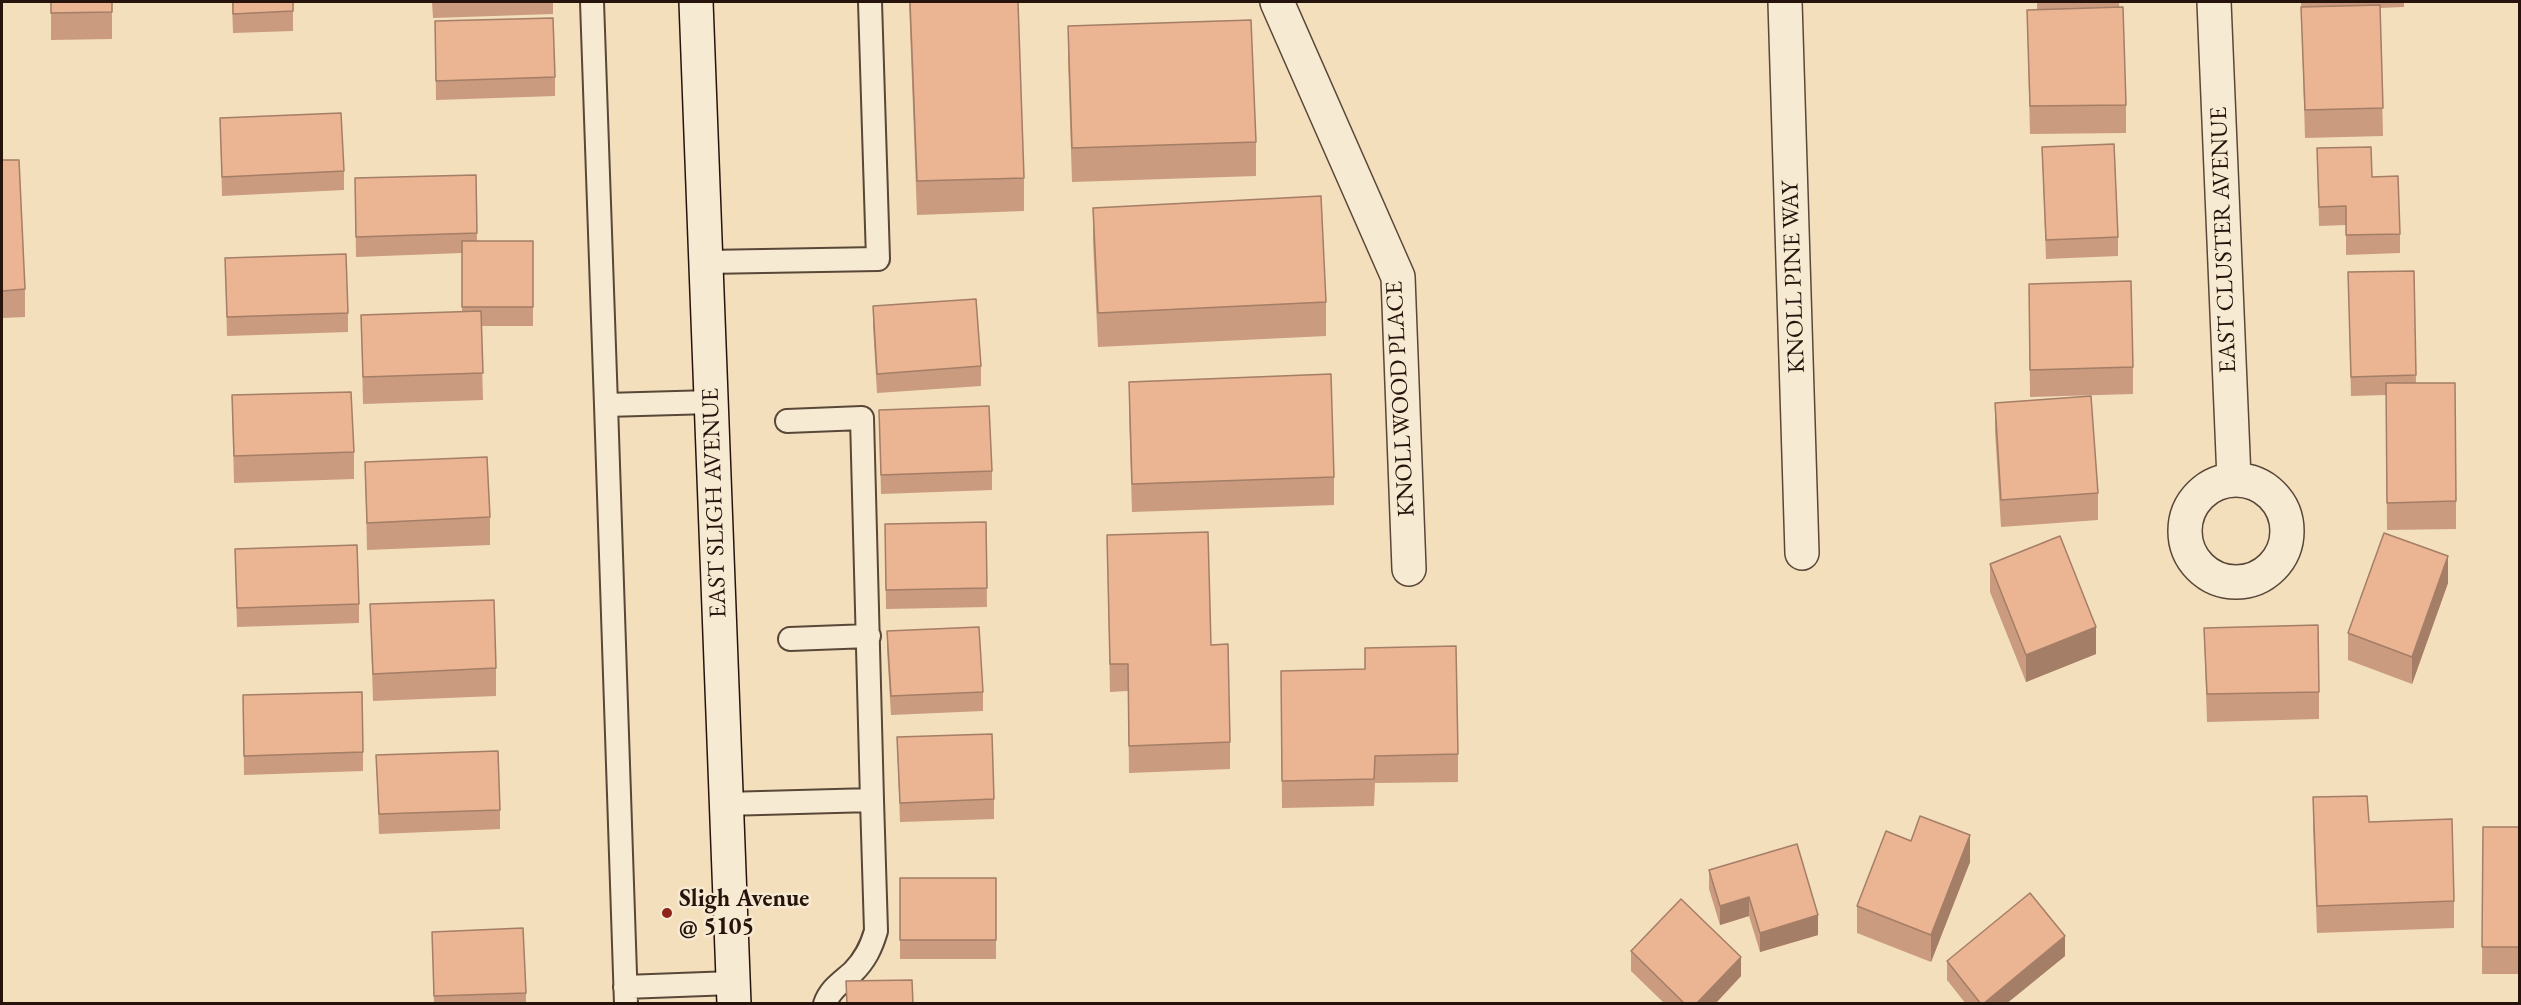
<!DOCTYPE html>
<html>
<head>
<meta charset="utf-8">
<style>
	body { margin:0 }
	#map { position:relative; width:2521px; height:1005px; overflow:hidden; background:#f3dfbc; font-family:"EB Garamond",serif }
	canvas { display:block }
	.frame { position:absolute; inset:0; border:3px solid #26140c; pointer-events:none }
</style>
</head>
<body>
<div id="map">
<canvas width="2521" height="1005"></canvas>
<div class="frame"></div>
</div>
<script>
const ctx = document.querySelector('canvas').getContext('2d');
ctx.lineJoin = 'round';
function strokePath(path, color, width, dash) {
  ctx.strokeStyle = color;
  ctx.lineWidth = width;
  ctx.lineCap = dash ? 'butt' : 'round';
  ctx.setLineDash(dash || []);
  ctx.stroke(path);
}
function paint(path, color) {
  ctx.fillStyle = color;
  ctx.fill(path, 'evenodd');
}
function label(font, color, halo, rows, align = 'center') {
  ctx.font = font + ' "EB Garamond",serif';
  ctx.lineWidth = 5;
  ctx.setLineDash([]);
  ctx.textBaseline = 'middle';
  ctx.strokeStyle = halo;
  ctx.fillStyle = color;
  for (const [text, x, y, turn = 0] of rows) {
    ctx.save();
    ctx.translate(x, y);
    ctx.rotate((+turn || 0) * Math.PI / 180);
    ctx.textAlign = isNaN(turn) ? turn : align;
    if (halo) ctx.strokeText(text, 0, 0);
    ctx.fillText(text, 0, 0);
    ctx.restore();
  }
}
const lane = new Path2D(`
	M592 2 606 405 711 402
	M706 262 878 259 870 2
	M606 405 626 1004
	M790 639 869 636
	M725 804 872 800 862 418 787 421
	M625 987 732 983
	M825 1004C830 989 842 982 853 972 865 960 871 948 876 931L872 800`);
const street = new Path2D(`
	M1277 2 1398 277 1409 569
	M1785 2 1802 553
	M2214 2 2234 479
	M2185 531a51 51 0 1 1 102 0a51 51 0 1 1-102 0Z`);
const secondary = new Path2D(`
	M696 2 734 1004`);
strokePath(lane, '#594738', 26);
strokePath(street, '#594738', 36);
strokePath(secondary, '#26140c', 36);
strokePath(lane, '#f7ead3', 22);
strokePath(street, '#f7ead3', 33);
strokePath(secondary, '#f7ead3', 33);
paint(new Path2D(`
	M51 2H112V39L51 40Z
	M232 2H293V31L233 33Z
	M432 2H553V14L433 18Z
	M909 2H1018L1024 178V211L917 215Z
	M2037 2H2119L2126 105V133L2030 134 2027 10H2037Z
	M2301 2H2404V7L2380 8 2383 136 2305 138Z
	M435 21 555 77V96L436 100Z
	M1068 26 1256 142V176L1072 182 1068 60Z
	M220 118 344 171V190L222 196Z
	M2042 147 2118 237V256L2046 259Z
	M2317 148 2372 177 2400 234V253L2346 255V225L2319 226Z
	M2 160 25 289V317L2 318Z
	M476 175 477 241H533V326H481L483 400 363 404 361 315 462 312V253L356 257 355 178Z
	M1093 208 1326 302V336L1098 347 1093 242Z
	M225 258 348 313V332L227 336Z
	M2414 271 2416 383 2456 501V529L2387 530 2386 395 2351 396 2348 272Z
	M2029 284 2133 367V394L2030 397Z
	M873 306 981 366V386L877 393 873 326Z
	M1129 382 1334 477V505L1132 512 1129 409Z
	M232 395 354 452V479L234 483Z
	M1995 403 2098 493V520L2001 527 1995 431Z
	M879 410 992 471V490L881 494Z
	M365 462 490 517V545L367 550Z
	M986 522 987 607 886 609 885 524Z
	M1107 535 1211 645 1230 742V769L1129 773 1128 691 1110 692Z
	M235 549 359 604V623L237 627Z
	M1990 564 2096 654 2026 682 1990 592Z
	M2448 583 2412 684 2348 660V633Z
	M370 604 496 668V696L373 701Z
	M2204 628 2319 692V719L2207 722Z
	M887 631 983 692V711L891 715 887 650Z
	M1281 671 1458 754V782L1375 783 1374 806 1282 808Z
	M243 695 363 752V771L244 775Z
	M897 737 994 799V819L900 822Z
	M376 755 500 810V829L379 834Z
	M2313 797 2369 822 2454 901V928L2317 933 2313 825Z
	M2483 827H2520V974H2482Z
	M1911 841 1970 862 1931 962 1857 933V906Z
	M1709 870 1818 935 1760 952 1749 916 1720 925 1709 889Z
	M900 878H996V959H900Z
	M432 932 526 993V1004H434Z
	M1631 951 1741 976 1715 1004H1665L1631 971Z
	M2065 956 2006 1004H1966L1947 980V961Z`), '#ca9b7e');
paint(new Path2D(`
	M2448 556V583L2412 684V657Z
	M2096 627V654L2026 682V655Z
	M1970 835V862L1931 962V935Z
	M1749 897V916L1720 925V906Z
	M1818 915V935L1760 952V933Z
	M2065 936V956L2006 1004H1983Z
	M1741 957V976L1715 1004H1696Z`), '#a47e66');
const building = new Path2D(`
	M51 2H112V12L51 13Z
	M233 2H293V11L233 14Z
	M910 2H1018L1024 178 917 181Z
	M2380 5 2383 108 2305 110 2301 7Z
	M2123 7 2126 105 2030 106 2027 10Z
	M553 18 555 77 436 81 435 21Z
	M1251 20 1256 142 1072 148 1068 26Z
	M341 113 344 171 222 177 220 118Z
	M2114 144 2118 237 2046 240 2042 147Z
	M2371 147 2372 177 2398 176 2400 234 2346 235V206L2319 207 2317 148Z
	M2 160H19L25 289 2 291Z
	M476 175 477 233 356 237 355 178Z
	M1321 196 1326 302 1098 313 1093 208Z
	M462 241H533V307H462Z
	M346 254 348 313 227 317 225 258Z
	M2414 271 2416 375 2351 377 2348 272Z
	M2131 281 2133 367 2030 370 2029 284Z
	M976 299 981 366 877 374 873 306Z
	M481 311 483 373 363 377 361 315Z
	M1331 374 1334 477 1132 484 1129 382Z
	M2386 383H2455L2456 501 2387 503Z
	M351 392 354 452 234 456 232 395Z
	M2091 396 2098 493 2001 500 1995 403Z
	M989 406 992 471 881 475 879 410Z
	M487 457 490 517 367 523 365 462Z
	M986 522 987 588 886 590 885 524Z
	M1208 532 1211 645 1228 644 1230 742 1129 746 1128 664H1110L1107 535Z
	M2384 533 2448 556 2412 657 2348 633Z
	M2060 536 2096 627 2026 655 1990 564Z
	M357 545 359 604 237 608 235 549Z
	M494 600 496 668 373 674 370 604Z
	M2318 625 2319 692 2207 694 2204 628Z
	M979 627 983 692 891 696 887 631Z
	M1456 646 1458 754 1375 756 1374 779 1282 781 1281 671 1365 669V648Z
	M362 692 363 752 244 756 243 695Z
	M992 734 994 799 900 803 897 737Z
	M498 751 500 810 379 814 376 755Z
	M2367 796 2369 822 2452 819 2454 901 2317 906 2313 797Z
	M1920 816 1970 835 1931 935 1857 906 1886 831 1911 841Z
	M2483 827H2520V947H2482Z
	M1797 844 1818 915 1760 933 1749 897 1720 906 1709 870Z
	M900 878H996V940H900Z
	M2030 893 2065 936 1983 1004H1981L1947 961Z
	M1681 899 1741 957 1696 1004H1685L1631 951Z
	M523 928 526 993 434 996 432 932Z
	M912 980 913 1004H847L846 981Z`);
paint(building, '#ebb492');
strokePath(building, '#a47e66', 1.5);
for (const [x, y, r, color] of [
	[667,913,6,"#8f2418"]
]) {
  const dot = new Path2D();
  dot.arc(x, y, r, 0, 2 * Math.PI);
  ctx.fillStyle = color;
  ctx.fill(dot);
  strokePath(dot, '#f7ead3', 2);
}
label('24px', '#26140c', '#f7ead3', [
	["EAST CLUSTER AVENUE",2224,240,-92],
	["KNOLL PINE WAY",1794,277,-92],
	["KNOLLWOOD PLACE",1401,399,-93],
	["EAST SLIGH AVENUE",715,503,-92]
]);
label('bold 24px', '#26140c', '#f7ead3', [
	["Sligh Avenue",679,899],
	["@ 5105",679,927]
], 'left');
</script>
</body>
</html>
